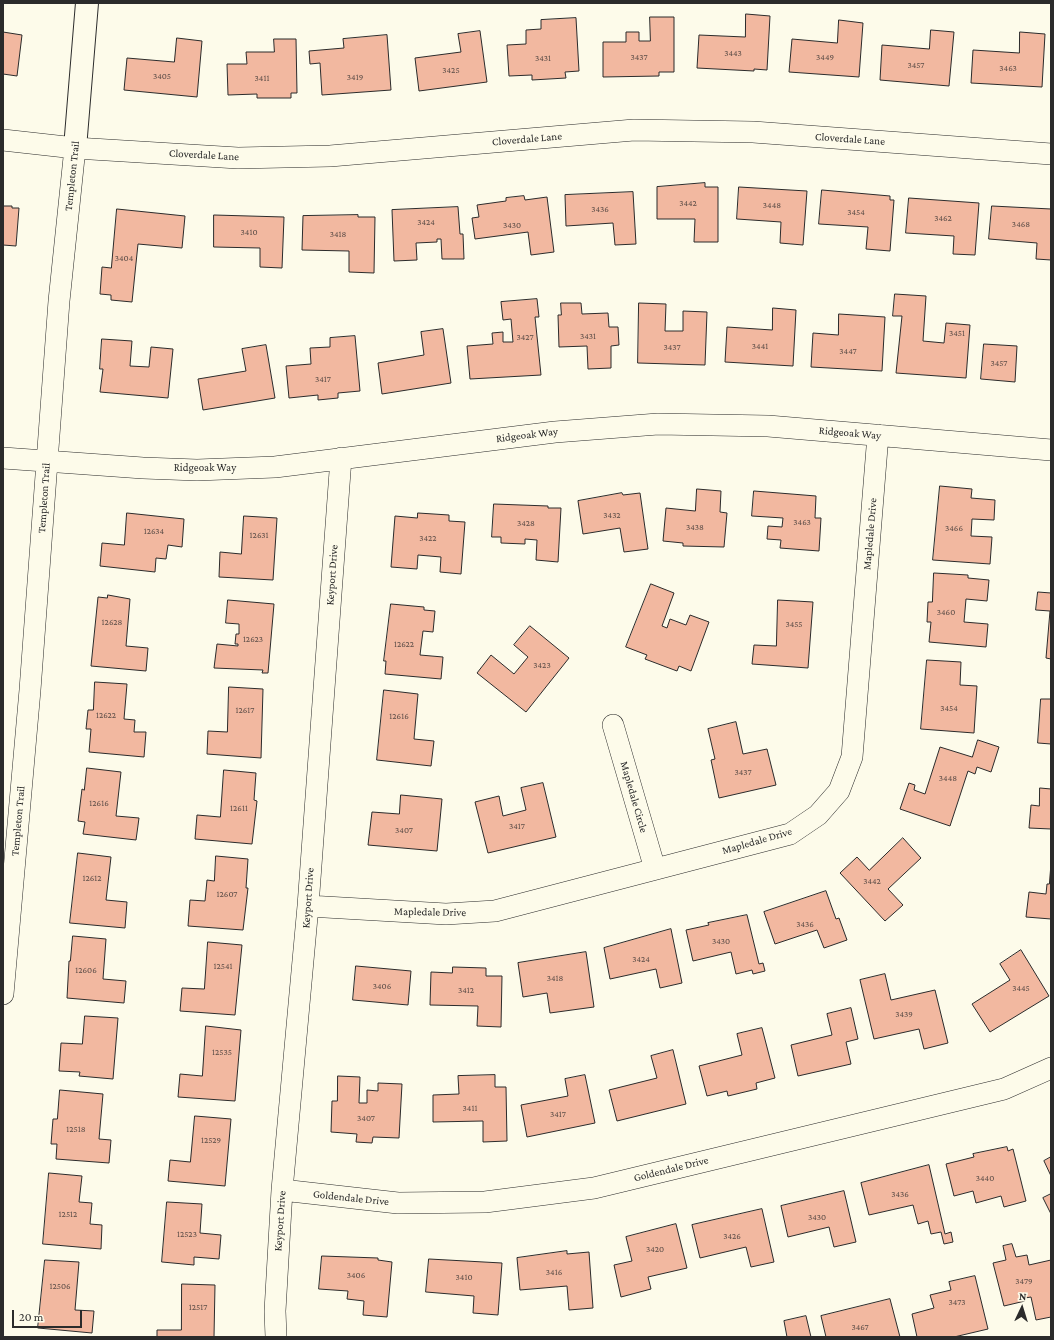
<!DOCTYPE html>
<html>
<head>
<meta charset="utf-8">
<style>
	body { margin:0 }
	#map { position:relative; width:1054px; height:1340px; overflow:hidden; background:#fdfbea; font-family:"Crimson Pro",serif }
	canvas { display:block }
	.frame { position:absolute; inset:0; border:4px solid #2b2b2b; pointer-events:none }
	.north { position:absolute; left:1002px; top:1288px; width:40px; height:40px; -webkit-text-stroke:3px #fdfbea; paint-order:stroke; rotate:4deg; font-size:11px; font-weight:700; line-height:16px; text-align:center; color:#2b2b2b }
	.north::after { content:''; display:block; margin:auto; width:14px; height:18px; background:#2b2b2b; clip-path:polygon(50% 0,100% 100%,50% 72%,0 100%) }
	.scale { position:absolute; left:12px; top:1310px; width:70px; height:18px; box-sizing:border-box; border:2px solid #2b2b2b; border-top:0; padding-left:5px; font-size:12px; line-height:14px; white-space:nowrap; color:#2b2b2b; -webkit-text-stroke:3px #fdfbea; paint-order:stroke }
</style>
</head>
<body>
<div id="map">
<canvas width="1054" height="1340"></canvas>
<div class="frame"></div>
<div class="north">N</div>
<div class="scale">20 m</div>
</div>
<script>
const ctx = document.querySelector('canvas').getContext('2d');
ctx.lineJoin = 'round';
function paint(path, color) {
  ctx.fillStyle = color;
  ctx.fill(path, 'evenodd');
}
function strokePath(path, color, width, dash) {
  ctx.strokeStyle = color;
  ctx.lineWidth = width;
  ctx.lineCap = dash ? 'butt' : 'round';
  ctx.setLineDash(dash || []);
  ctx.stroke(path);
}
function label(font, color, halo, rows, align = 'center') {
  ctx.font = font + ' "Crimson Pro",serif';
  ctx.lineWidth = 3;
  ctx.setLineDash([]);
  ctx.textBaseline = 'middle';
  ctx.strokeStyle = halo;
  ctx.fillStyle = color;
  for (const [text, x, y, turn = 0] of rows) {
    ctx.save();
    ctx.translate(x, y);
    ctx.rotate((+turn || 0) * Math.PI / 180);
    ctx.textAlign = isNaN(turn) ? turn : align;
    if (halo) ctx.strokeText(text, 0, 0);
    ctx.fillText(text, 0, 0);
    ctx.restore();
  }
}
const building = new Path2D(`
	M746 14 770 16 767 70 754 69V71L697 68 699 35 745 37Z
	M650 17H674V72H659V76L603 77V42H626V32H639V41H650Z
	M576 18 579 71 565 72 566 78 532 80V75L509 76 507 45 526 44V30L541 29V20Z
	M839 20 863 23 859 77 789 72 792 39 837 43Z
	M931 30 954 32 949 86 880 80 882 45 929 49Z
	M480 31 487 82 419 91 415 58 461 52 458 34Z
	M3 32 22 35 17 76 3 74Z
	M1020 32 1045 34 1042 87 971 83 973 50 1019 53Z
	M387 35 391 90 322 95 320 63 310 64 309 51 344 48 343 39Z
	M177 38 202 41 197 97 124 90 127 58 174 62Z
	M274 39H296L297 93H291V98H257V94L228 95 227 64H247L246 52H274Z
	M705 183V187H718V242H694L695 219H657V187Z
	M739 187 807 191 803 245 780 243 781 222 737 219Z
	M822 190 890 196V200H894L890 251 866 249 868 227 819 224Z
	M633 192 636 244 615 245 613 223 566 226 565 195Z
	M524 196 525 200 547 197 554 252 531 255 528 232 475 239 472 218 479 217 477 205 506 201V198Z
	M909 198 979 203 975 255 953 254 954 236 906 233Z
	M3 206H12V208H19L16 246 3 245Z
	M992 206 1051 209V260L1036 259 1037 243 989 239Z
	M458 207 460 234H463L464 259H442L441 239H437V242L416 243 417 260 394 261 392 210Z
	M117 209 185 216 182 248 138 244 132 302 111 300V295L100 294 102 267 111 268Z
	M214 215 284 217 282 268 260 267V248L214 247Z
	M358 215V217H375L374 273 349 272V251L302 250 303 216Z
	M895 294 926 296 923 341 944 343 946 323 970 325 966 378 896 373 902 316H893Z
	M537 299 539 317H535L541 375 470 379 467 346 493 344 492 333 503 332V342H513L511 319 503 320 501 302Z
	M561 303H581L582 314 608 313 609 327H618L619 345 611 346V368L588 369 587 346 559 347 558 315H561Z
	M639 303 666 304 665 331H683V311L707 312 705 365 638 363Z
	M773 308 796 310 793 366 725 362 727 327 772 330Z
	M839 314 885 317 882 371 811 367 813 333 838 335Z
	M443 329 451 383 382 394 378 363 424 355 421 332Z
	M355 336 360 391 338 393V398L318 400V395L289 398 286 366 311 364 310 348 330 347V338Z
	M102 339 132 341 130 366 149 367 151 347 173 349 168 398 100 392 103 369H100Z
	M984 344 1017 346 1015 382 981 379Z
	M266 345 275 398 203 410 198 379 246 371 242 349Z
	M940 486 972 489 971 498 995 500 994 520 972 519 971 536 992 537 990 564 933 560Z
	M697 489 721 491 720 512 727 513 724 547 683 546V543L663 541 666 508 695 511Z
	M754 491 816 496 815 518H821L819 551 780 548 781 540 767 539 768 526 782 527 783 518 752 516Z
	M622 493 623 495 640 493 648 549 624 552 620 528 583 534 578 501Z
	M494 504 548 506V508H561L558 562 536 560 537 540 525 539V544L501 543V537H492Z
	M127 513 184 519 182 547 168 545 166 559 156 558 155 572 100 566 102 543 124 545Z
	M418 513 449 515V521L465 522 461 574 440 572 441 557 418 555 417 569 391 567 395 516 417 518Z
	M244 516 277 518 273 580 219 577 220 552 241 554Z
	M934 573 968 575V578L989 580 987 601 966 599 964 622 988 624 986 647 929 642 931 622H927L928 602H932Z
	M651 584 674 593 662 626 667 628 670 619 686 625 690 615 709 622 691 671 679 666 677 671 645 659 647 655 626 647Z
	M1038 592 1051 593V659L1046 658 1050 611 1036 610Z
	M108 595 130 599 126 646 148 648 146 671 91 666 98 597 107 598Z
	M228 600 274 604 268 673H262L263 670 214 668 217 644 238 646V644H235L236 634H239V624L226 623Z
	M778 600 813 602 808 668 752 664 754 645 776 646Z
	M391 604 424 607V610L435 611 433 632 423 631 420 655 443 657 441 679 385 674 386 661H384Z
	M530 626 569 658 526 712 477 673 491 655 514 674 528 657 514 645Z
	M927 660 961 662 960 685 977 686 974 733 921 729Z
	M95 682 127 684 124 719 135 720 134 732H146L144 757 89 752 91 729H86L88 710H93Z
	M229 687 263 689 261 758 207 754 208 731 227 732Z
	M384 690 418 694 414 739 434 741 431 766 377 760Z
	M1041 699H1051V744L1038 743Z
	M736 722 743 754 767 749 776 785 719 798 711 760 715 759 708 729Z
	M978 740 999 747 991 772 977 767 975 774 968 771 950 826 900 809 909 783 915 785 914 790 925 794 940 747 972 757Z
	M87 768 121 772 116 816 139 818 136 840 83 834 85 822 78 821 82 789 84 790Z
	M224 770 256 773 254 800 257 801 252 844 195 839 197 815 220 817Z
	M543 783 556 837 488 853 475 802 499 796 503 816 526 810 521 788Z
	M1040 788 1051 789V829L1029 828 1031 805 1039 806Z
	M401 795 442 799 437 851 368 845 372 812 399 814Z
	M903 838 921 858 888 889 903 905 885 921 840 873 857 857 869 870Z
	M78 853 111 857 106 900 127 902 125 928 70 923Z
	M216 856 248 859 246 888H248L243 930 188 926 190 900 205 901 207 880 214 881Z
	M1051 864V919L1026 917 1029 892 1046 894 1047 884H1049Z
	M826 891 836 919 839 918 847 940 824 948 817 930 775 944 764 912Z
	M747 915 759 964 763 963 765 971 753 974 752 970 736 974 731 952 693 961 686 930 709 925 708 923Z
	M671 929 682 983 660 988 656 969 610 979 604 948Z
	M73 936 106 939 103 979 126 981 124 1003 67 998 69 961H70Z
	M208 942 242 945 235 1015 180 1011 182 988 204 989Z
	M1021 950 1049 996 990 1032 972 1004 1010 980 1000 964Z
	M586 952 594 1007 550 1013 547 993 523 997 518 963Z
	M356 966 411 971 408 1005 353 1000Z
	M453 967 486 968V976H502L501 1027 477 1026 478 1006 430 1005 431 972 452 973Z
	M885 974 891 1000 935 990 948 1043 924 1049 919 1029 874 1039 860 980Z
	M851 1008 858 1039 846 1042 851 1064 798 1076 791 1045 832 1035 827 1014Z
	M85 1016 118 1018 113 1079 79 1076 80 1072 59 1071 61 1043 82 1044Z
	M206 1026 241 1030 235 1101 178 1097 180 1074 202 1076Z
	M762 1028 775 1078 756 1083 757 1089 728 1096 727 1091 707 1096 699 1066 742 1055 737 1034Z
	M673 1050 686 1104 617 1121 609 1090 657 1078 651 1056Z
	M495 1075V1087H506L507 1141 483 1142V1121L433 1122V1095L459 1094 458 1076Z
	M585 1075 595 1123 527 1137 521 1105 568 1096 565 1079Z
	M338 1076 360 1077 359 1103H367V1090L378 1091V1083L402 1084 399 1138 373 1137 372 1143 356 1142 357 1134 331 1132 332 1101H337Z
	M60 1090 103 1094 99 1139 111 1140 109 1163 56 1159 57 1144H51L53 1119H57Z
	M195 1116 231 1119 225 1186 168 1181 170 1160 190 1162Z
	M1007 1147 1008 1151 1013 1149 1026 1201 1004 1207 1001 1196 976 1203 973 1191 954 1196 946 1164 974 1157 973 1154Z
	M1051 1157V1176L1044 1161Z
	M929 1165 945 1234 951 1232 953 1242 944 1244 941 1232 931 1234 928 1221 918 1224 913 1205 869 1215 861 1183Z
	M49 1173 82 1176 79 1202 92 1203 90 1224 102 1225 101 1249 43 1244Z
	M844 1191 856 1242 834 1247 829 1227 788 1237 781 1206Z
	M1051 1194V1214L1043 1198Z
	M167 1202 202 1204 200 1233 221 1235 219 1259 194 1257V1265L162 1262Z
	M762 1209 774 1262 751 1267 746 1247 700 1258 692 1225Z
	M676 1224 687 1268 648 1277 651 1289 621 1297 614 1265 632 1261 626 1237Z
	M1012 1244 1016 1257 1027 1255 1029 1265 1051 1260V1317L1036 1320 1031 1297 1025 1298V1301L1004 1306 993 1263 1006 1260 1003 1246Z
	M567 1251V1254L589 1252 593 1308 569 1310 567 1286 520 1290 517 1258Z
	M322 1256 378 1258V1260L392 1262 387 1317 363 1315 364 1301 347 1299 348 1291 319 1289Z
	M429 1259 502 1263 498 1315 473 1313 474 1296 426 1292Z
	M45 1260 79 1262 75 1310 94 1311 92 1333 38 1328Z
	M975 1276 988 1329 954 1337H917L912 1314 934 1308 930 1295 951 1290 949 1282Z
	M182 1284 215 1285 214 1337H157V1330H181Z
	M890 1299 900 1337H826L821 1316Z
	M806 1316 811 1337H787L784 1321Z`);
paint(building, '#f2b8a0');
strokePath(building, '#2b2b2b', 1);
const minor = new Path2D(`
	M3 140 75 148 238 158 330 156 634 130 753 132 1051 154
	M3 458 143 468 197 470 275 467 555 432 658 424 768 426 1051 450
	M613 725 655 869
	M308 906 446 914 495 911 790 834 818 815 839 791 852 757 878 435
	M3 994 30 690 59 301 75 148
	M282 1190 398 1203 485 1202 594 1188 1004 1089 1051 1068
	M276 1337 275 1311 282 1190 308 906 341 458`);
const tertiary = new Path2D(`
	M75 148 87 3`);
strokePath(minor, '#2b2b2b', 22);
strokePath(tertiary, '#2b2b2b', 24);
strokePath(minor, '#fdfbea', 21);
strokePath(tertiary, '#fdfbea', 22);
label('9px', '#5d4e48', null, [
	["3443",733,53],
	["3437",639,57],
	["3449",825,57],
	["3431",543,58],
	["3457",916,65],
	["3463",1008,68],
	["3425",451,70],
	["3405",162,76],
	["3419",355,77],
	["3411",262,78],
	["3442",688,203],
	["3448",772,205],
	["3436",600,209],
	["3454",856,212],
	["3462",943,218],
	["3424",426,222],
	["3468",1021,224],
	["3430",512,225],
	["3410",249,232],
	["3418",338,234],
	["3404",124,258],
	["3451",957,333],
	["3431",588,336],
	["3427",525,337],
	["3441",760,346],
	["3437",672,347],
	["3447",848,351],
	["3457",999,363],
	["3417",323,379],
	["3432",612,515],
	["3463",802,522],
	["3428",526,523],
	["3438",695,527],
	["3466",954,528],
	["12634",154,531],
	["12631",259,535],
	["3422",428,538],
	["3460",946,612],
	["12628",112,622],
	["3455",794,624],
	["12623",253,639],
	["12622",404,644],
	["3423",542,665],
	["3454",949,708],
	["12617",245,710],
	["12622",106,715],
	["12616",399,716],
	["3437",743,772],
	["3448",948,778],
	["12616",99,803],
	["12611",239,808],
	["3417",517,826],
	["3407",404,830],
	["12612",92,878],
	["3442",872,881],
	["12607",227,894],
	["3436",805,924],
	["3430",721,941],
	["3424",641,959],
	["12541",223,966],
	["12606",86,970],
	["3418",555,978],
	["3406",382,986],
	["3445",1021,988],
	["3412",466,990],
	["3439",904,1014],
	["12535",222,1052],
	["3411",470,1108],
	["3417",558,1114],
	["3407",366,1118],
	["12518",76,1129],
	["12529",211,1140],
	["3440",985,1178],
	["3436",900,1194],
	["12512",68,1214],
	["3430",817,1217],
	["12523",187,1234],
	["3426",732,1236],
	["3420",655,1249],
	["3416",554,1272],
	["3406",356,1275],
	["3410",464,1277],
	["3479",1024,1281],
	["12506",60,1286],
	["3473",957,1302],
	["12517",198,1307],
	["3467",860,1327]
]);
label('11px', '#2b2b2b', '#fdfbea', [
	["Cloverdale Lane",527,139,-5],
	["Cloverdale Lane",850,139,4],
	["Cloverdale Lane",204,155,3],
	["Templeton Trail",72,176,-84],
	["Ridgeoak Way",850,433,5],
	["Ridgeoak Way",527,435,-7],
	["Ridgeoak Way",205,468],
	["Templeton Trail",44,498,-86],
	["Mapledale Drive",870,534,-85],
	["Keyport Drive",332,575,-86],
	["Mapledale Circle",634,797,74],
	["Templeton Trail",18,821,-85],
	["Mapledale Drive",757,841,-16],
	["Keyport Drive",308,898,-86],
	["Mapledale Drive",430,912,1],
	["Goldendale Drive",671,1169,-14],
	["Goldendale Drive",351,1198,6],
	["Keyport Drive",280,1221,-86]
]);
</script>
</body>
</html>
